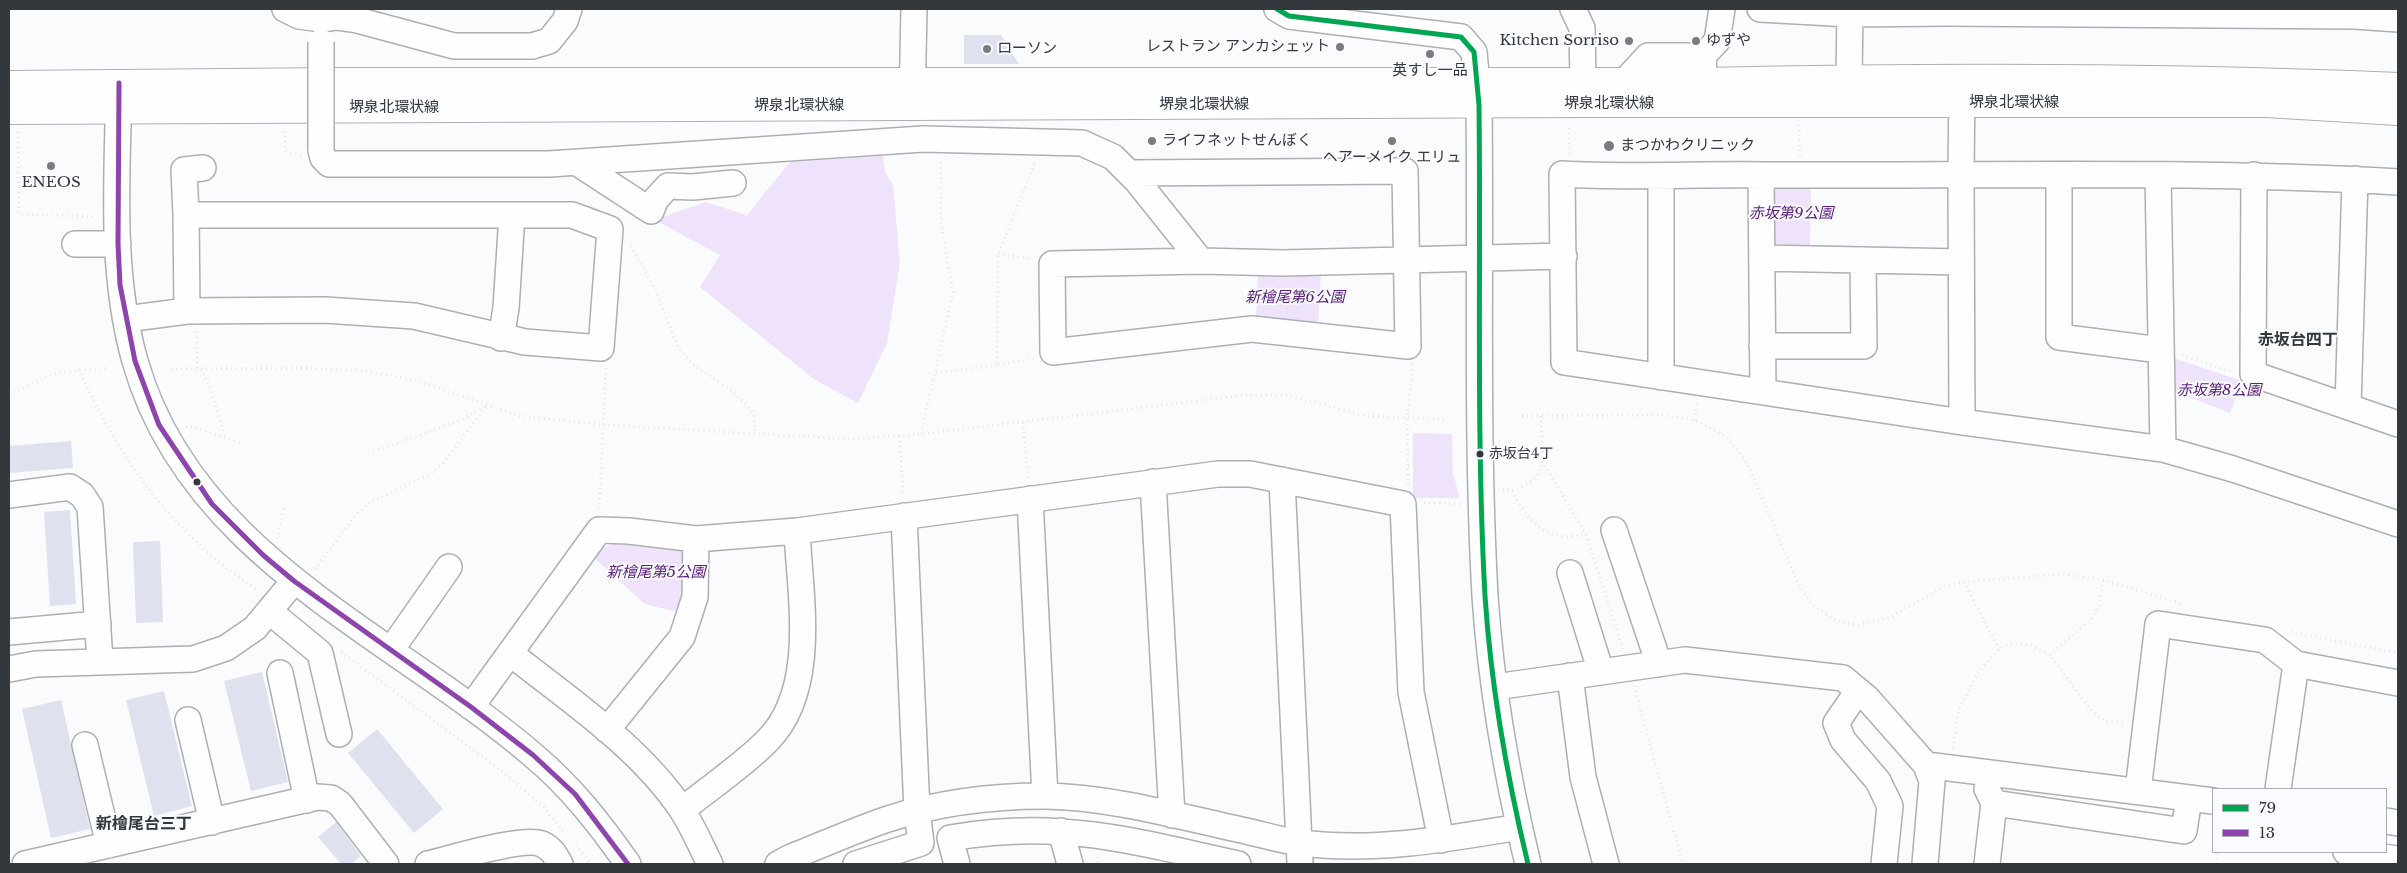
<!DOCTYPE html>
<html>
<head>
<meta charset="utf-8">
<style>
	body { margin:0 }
	#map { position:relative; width:2407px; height:873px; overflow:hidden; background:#fafbfd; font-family:"Libre Baskerville",serif }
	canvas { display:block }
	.frame { position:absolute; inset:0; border:10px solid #33383d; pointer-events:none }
	.legend { position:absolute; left:2212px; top:788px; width:175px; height:65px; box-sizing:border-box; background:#f9fbfe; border:1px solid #aaadb1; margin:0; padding:6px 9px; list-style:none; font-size:15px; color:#33383d }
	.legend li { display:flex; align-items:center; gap:10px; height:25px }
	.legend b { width:25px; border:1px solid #aaadb1 }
</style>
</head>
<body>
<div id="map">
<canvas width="2407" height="873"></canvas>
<div class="frame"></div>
<ul class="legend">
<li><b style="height:6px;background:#00a651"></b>79</li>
<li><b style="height:6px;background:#8e44ad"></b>13</li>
</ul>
</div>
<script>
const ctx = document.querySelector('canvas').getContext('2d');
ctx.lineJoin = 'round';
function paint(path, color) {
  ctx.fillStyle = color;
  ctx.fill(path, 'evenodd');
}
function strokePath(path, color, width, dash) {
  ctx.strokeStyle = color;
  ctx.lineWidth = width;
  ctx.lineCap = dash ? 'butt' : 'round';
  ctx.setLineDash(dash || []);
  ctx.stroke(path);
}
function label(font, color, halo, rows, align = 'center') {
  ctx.font = font + ' "Libre Baskerville","Noto Sans JP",serif';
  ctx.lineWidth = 4;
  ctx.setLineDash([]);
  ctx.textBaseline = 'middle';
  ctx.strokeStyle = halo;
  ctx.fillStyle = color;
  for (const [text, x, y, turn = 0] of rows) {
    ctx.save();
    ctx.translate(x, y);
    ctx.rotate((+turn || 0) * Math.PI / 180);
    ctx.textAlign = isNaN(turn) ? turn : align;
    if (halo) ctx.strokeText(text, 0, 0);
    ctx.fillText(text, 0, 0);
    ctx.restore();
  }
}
paint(new Path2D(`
	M883 156 885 172 893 185 900 263 887 343 858 403 815 380 700 287 720 255 655 220 705 202 747 215 790 162Z
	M1779 184H1811L1810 251 1776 247 1772 242V193Z
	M1258 273 1321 274 1318 326 1278 319 1256 318Z
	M2171 357 2242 381 2230 413 2171 390Z
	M1413 433 1452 434 1453 474 1460 498H1413Z
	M622 541 682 549 685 552 682 613 645 604 592 556 605 547Z`), '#efe2fb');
paint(new Path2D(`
	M964 35H1001L1019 64H964Z
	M71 441 73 468 9 473V446Z
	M70 510 76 604 50 606 44 512Z
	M160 541 163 622 136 623 133 542Z
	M262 672 288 782 251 791 224 681Z
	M164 691 192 806 154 816 126 700Z
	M61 700 90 829 51 838 22 709Z
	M377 729 443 809 414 833 348 753Z
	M336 822 361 856 351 864H341L318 837Z`), '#dfe1ef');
const minor = new Path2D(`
	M285 9 299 16 321 19 336 17 357 20 454 46H532L549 41 565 21 569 9
	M1277 9 1289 16 1461 37 1474 52 1479 105C1481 268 1476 433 1485 596 1491 686 1507 777 1528 864
	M1573 9 1582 28 1583 81
	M1760 9 1850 14 1946 13 2355 16 2398 19
	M1704 73 1703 56 1717 41 1722 9
	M1849 79 1850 9
	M1625 81 1648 56H1703
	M119 88C117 178 110 273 135 361 190 556 392 634 534 756 571 787 600 824 628 864
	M912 103 914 9
	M321 150 323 158 329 164H549L923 139 1082 143 1113 157 1137 181 1201 261 1283 263 1564 256
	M576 162 651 211 656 199 668 186 693 187 733 183
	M1129 173 1405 171 1408 346 1252 329 1053 352 1052 264 1201 261
	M1761 175 1763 391
	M2059 175V337L2160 350
	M2158 175 2163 449
	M2254 175 2253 374 2398 424
	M2398 182C2187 170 1975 176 1764 175 1696 174 1630 178 1562 174L1564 362 1962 422 2163 449 2233 469 2398 524
	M186 215 184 170 203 168
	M75 244H118
	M1762 258 1961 262
	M126 319 187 311 325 310 414 316 525 342 601 348 610 229 572 215H186L187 311
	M501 338 506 308 512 215
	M1762 346H1864L1863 260
	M1661 377V177
	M2348 406 2355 179
	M1962 422 1961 176 1962 82
	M1282 480 1300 864
	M1153 482 1172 815
	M9 495 70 487 82 495 90 507 100 661
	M1030 499 1045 796
	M1614 530 1659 664
	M1570 573 1601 672
	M269 611 320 653 339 734
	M9 632 98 624
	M391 650 449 567
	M510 653C569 700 639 746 682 810 693 827 701 846 710 864
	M9 669 36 664 193 659 226 648 255 628 294 581
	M280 673 307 800
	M1570 676 1583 777 1606 864
	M1495 687 1685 660 1843 678 1867 698 1926 765 1932 781 1925 864
	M1858 691 1836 723 1843 740 1878 781 1890 806 1884 864
	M471 707 599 530 629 531 696 539 797 531 1218 474H1250L1403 504 1411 692 1441 840
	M188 720 212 822
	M607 730 682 637 695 597 696 539
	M85 745 109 845
	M1926 765 2213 801
	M1987 789 1994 803 1987 864
	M2278 789 2296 664 2398 683
	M2138 791 2158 624 2265 640 2296 664
	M1994 803 2184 831 2189 798
	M682 810C708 789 745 764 768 740 818 689 800 597 797 531
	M2386 821 2398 823
	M1061 831 1070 864
	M2346 852 2398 859
	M25 864 317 797 331 798 340 804 386 864
	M428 864C450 859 524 836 542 844 552 849 555 855 560 864
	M778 864 789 858C822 845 855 830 888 819 937 803 993 796 1045 796 1112 797 1181 817 1246 831 1264 835 1283 841 1301 843 1375 852 1447 839 1519 827
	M856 864 921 843 917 811 904 516
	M957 864 950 838C987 832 1024 829 1061 832 1119 835 1181 852 1238 864`);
const major = new Path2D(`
	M9 85 338 82H1704C1935 77 2167 77 2398 87
	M9 110 1585 103H2267L2398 111`);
strokePath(minor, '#acb0b3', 28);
strokePath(major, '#acb0b3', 30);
strokePath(new Path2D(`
	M1799 125 1800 156
	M285 131V150L301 156
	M18 132 19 214 97 217
	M1569 154V125
	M631 246 656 291 678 347 692 364 729 389 748 406 754 415 755 435
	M998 254 1032 259
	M1283 283 1288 314
	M197 332V369
	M2182 355 2233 372
	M1034 359 997 365 998 254 1035 163
	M79 369C111 443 154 506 215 559 229 571 244 580 258 591
	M171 369 306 368 366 371 418 381 520 416 603 425 850 439 921 434 1246 395H1287L1365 416 1444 419
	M201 369 211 389 225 438
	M936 373 997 365
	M9 394 57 373 108 368
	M1522 416 1660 415 1695 420 1728 438 1747 463 1799 585 1812 604 1836 621 1859 625 1889 618 1945 586 1964 582 2064 574 2103 580 2183 604
	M1541 416 1543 462 1586 535 1623 649
	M1695 420 1697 403
	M1023 422 1028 479
	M186 427H194L243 444
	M921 434 953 292 941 223V159
	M900 436 903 495
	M373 451 462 420 484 406
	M1408 466H1419
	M1408 485 1407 419 1413 364
	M1503 489 1512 490C1521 509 1536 532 1558 536 1566 538 1577 535 1585 535
	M1512 490C1530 484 1537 481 1543 462
	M1424 503 1460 504
	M1440 503 1441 494
	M599 509 606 368
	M277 539 284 506
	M315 569 353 518 372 501 427 476 442 465 486 406
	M1964 582 1999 649
	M2291 632 2398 653
	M341 652 499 769 544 807 563 831
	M2050 655 2092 618 2100 604 2103 580
	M1634 686 1683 864
	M1953 748 1959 710 1977 674 1999 649 2010 644 2030 645 2050 655 2089 708 2106 722 2125 723
	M576 845 591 864
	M1096 857 1098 864
	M2216 864 2217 852`), '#e6e6e6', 3, [1, 4]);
strokePath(minor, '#fefeff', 25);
strokePath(major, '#fefeff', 28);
const minorBridge = new Path2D(`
	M321 42V150`);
strokePath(minorBridge, '#acb0b3', 28, []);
strokePath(minorBridge, '#fefeff', 25);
strokePath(new Path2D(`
	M1277 9 1289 16 1461 37 1474 52 1479 105C1481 268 1476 433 1485 596 1491 686 1507 777 1528 864`), '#00a651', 5);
strokePath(new Path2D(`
	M119 83 118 244 120 285 135 361 159 425 212 504 263 555 294 581 471 707 533 755 575 794 628 864`), '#8e44ad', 5);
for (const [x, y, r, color] of [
	[1629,41,5,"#797c80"],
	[1696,41,5,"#797c80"],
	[1340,47,5,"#797c80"],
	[987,49,5,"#797c80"],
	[1430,54,5,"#797c80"],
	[1152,141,5,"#797c80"],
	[1392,141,5,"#797c80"],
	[1609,146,6,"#797c80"],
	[51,166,5,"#797c80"],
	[1480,454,4.5,"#33383d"],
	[197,482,4.5,"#33383d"]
]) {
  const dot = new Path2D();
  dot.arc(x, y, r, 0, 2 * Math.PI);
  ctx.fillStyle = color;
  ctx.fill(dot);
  strokePath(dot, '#f9fbfe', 2);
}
label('14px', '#33383d', '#f9fbfe', [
	["赤坂台4丁",1489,454]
], 'left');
label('15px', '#33383d', '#f9fbfe', [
	["Kitchen Sorriso",1619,41,"right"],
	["ゆずや",1706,41],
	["レストラン アンカシェット",1330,47,"right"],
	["ローソン",997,49],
	["英すし一品",1430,71,"center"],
	["ライフネットせんぼく",1162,141],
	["まつかわクリニック",1620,146],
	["ヘアーメイク エリュ",1392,158,"center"],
	["ENEOS",51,183,"center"]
], 'left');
label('15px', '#33383d', '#f9fbfe', [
	["堺泉北環状線",2014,103],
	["堺泉北環状線",1609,104],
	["堺泉北環状線",1204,105],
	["堺泉北環状線",799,106],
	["堺泉北環状線",394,108]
]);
label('italic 15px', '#5c207d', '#f9fbfe', [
	["赤坂第9公園",1791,214],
	["新檜尾第6公園",1295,298],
	["赤坂第8公園",2219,391],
	["新檜尾第5公園",656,573]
]);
label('bold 16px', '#33383d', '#f9fbfe', [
	["赤坂台四丁",2298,340],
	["新檜尾台三丁",144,824]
]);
</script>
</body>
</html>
